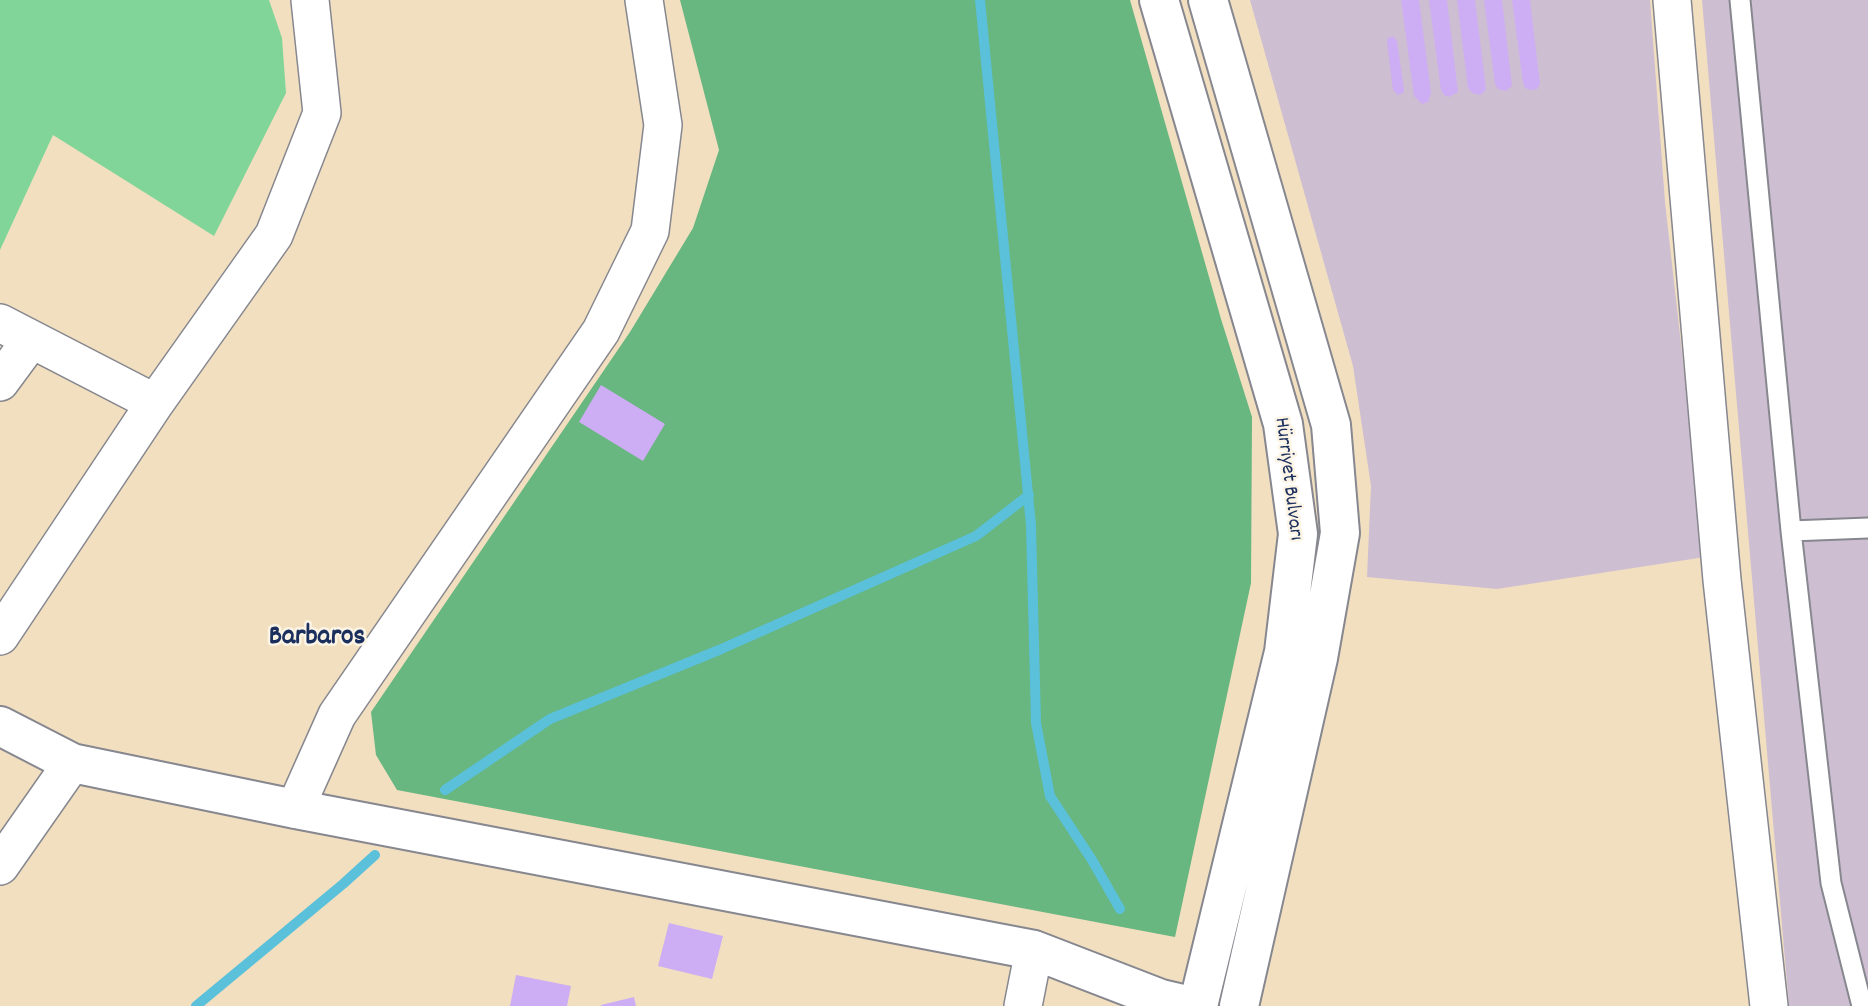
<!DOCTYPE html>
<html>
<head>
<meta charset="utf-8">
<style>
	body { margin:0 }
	canvas { display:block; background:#f1dfc0 }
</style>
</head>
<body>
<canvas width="1868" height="1006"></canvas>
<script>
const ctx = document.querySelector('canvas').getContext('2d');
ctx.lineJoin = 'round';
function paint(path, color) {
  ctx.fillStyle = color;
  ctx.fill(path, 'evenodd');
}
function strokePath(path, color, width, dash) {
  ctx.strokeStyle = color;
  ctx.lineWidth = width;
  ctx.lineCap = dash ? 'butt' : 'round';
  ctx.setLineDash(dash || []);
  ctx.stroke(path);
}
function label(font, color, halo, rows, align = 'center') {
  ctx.font = font + ' Dekko,sans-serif';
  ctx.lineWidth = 5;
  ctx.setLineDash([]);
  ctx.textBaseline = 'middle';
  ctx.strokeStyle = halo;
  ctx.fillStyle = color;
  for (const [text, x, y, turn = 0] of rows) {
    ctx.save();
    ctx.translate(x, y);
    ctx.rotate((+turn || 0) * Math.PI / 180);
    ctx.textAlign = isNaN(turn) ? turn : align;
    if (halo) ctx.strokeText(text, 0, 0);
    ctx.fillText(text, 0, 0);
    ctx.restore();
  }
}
paint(new Path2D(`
	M1250 0H1650L1665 202 1705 557 1497 589 1367 577 1371 486 1353 366Z
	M1702 0H1868V1006H1789Z`), '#cebed1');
paint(new Path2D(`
	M0 0H269L282 38 286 93 214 236 53 135 0 250Z`), '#81d598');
paint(new Path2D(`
	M680 0H1130L1221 319 1252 417 1251 583 1175 937 397 790 376 755 371 712 630 332 693 228 719 150Z`), '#68b680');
strokePath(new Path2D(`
	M980 0 1031 525 1036 723 1050 796 1092 860 1120 909
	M445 790 550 719 719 650 976 536 1029 495
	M196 1006 343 884 375 855`), '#5bc0d9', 10);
paint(new Path2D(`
	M1401 0H1419L1431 93 1428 102 1422 104 1414 96Z
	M1429 0H1447L1458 92 1449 97 1444 95 1441 90Z
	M1457 0H1475L1486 90 1480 95 1472 93 1468 88Z
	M1484 0H1502L1512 86 1506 91 1498 89 1495 84Z
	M1512 0H1530L1540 84 1537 89 1531 90 1525 88 1523 83Z
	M1393 36 1397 41 1404 90 1403 93 1398 95 1393 90 1387 42V39Z
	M601 385 665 424 643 461 579 422Z
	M669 923 723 936 712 979 658 966Z
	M516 975 571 986 567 1006H510Z
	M634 997 636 1006H601V1005Z`), '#cdadf4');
const service = new Path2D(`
	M1740 0 1791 531 1831 883 1862 1006
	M1791 531 1868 528`);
const minor = new Path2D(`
	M1672 0 1722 580 1769 1006
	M0 323 155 403
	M0 382 31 340
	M0 636 155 403 274 235 322 113 310 0
	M295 809 337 715 601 331 650 231 663 125 644 0
	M0 866 72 763
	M1023 1006 1034 950`);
const tertiary = new Path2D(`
	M0 726 72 763 295 809 1034 950 1161 999 1191 1006`);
const secondary = new Path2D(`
	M1159 0 1283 424 1298 534 1284 652 1198 1006
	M1208 0 1331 425 1340 533 1318 658 1239 1006`);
strokePath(service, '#86878f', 23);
strokePath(minor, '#86878f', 40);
strokePath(tertiary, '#86878f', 42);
strokePath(secondary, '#86878f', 42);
strokePath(service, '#fff', 19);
strokePath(minor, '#fff', 37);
strokePath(tertiary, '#fff', 38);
strokePath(secondary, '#fff', 38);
label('21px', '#1b2f5e', '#fcf5e5', [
	["Hürriyet Bulvarı",1287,479,83]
]);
label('bold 28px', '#1b2f5e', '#fcf5e5', [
	["Barbaros",317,639]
]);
</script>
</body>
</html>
